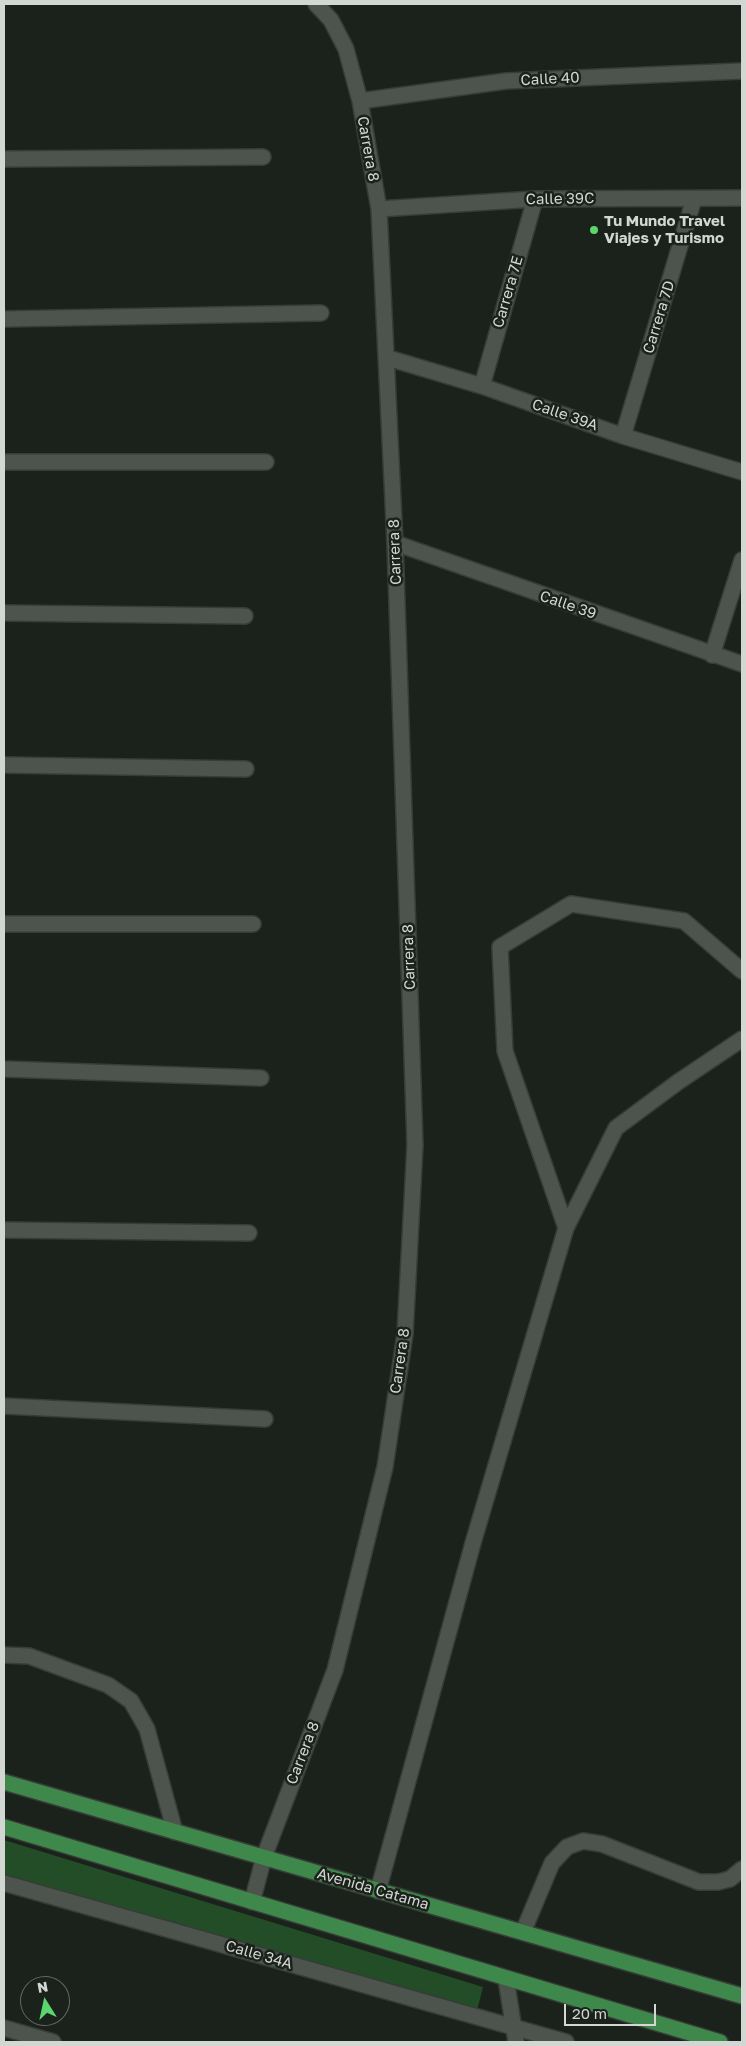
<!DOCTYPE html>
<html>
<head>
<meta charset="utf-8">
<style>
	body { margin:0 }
	#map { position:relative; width:746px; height:2046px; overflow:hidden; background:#1b211b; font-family:"Golos Text",sans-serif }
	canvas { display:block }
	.frame { position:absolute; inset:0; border:5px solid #d3d7d3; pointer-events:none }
	.north { position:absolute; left:20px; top:1976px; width:50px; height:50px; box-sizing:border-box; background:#1b211b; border:1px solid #656a65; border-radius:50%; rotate:350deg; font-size:14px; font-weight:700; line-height:20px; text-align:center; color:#d3d7d3 }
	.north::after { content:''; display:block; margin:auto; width:18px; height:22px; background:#5bd56e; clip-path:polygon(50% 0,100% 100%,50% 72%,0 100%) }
	.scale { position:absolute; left:564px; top:2004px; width:92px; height:22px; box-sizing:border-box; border:2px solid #d3d7d3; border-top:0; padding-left:6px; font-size:15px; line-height:18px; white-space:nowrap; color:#d3d7d3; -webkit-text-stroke:4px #1b211b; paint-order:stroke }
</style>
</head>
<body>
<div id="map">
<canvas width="746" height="2046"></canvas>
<div class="frame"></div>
<div class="north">N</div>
<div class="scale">20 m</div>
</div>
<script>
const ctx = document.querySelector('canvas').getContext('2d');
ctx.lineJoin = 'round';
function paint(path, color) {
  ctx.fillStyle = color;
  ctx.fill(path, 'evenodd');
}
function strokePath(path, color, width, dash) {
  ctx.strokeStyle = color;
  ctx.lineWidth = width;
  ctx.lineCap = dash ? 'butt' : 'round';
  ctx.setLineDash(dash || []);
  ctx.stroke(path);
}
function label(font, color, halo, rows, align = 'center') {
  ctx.font = font + ' "Golos Text",sans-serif';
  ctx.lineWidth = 5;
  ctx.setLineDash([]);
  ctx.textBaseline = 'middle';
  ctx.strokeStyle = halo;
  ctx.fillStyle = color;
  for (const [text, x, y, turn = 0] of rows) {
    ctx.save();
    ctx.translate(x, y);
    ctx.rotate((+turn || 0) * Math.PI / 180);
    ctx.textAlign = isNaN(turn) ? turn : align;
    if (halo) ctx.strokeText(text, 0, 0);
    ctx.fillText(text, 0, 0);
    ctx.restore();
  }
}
paint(new Path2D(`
	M4 1840 483 1987 476 2015 4 1877Z`), '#224d27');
const minor = new Path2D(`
	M360 101 506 81 742 71
	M4 159 263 157
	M379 209 535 199 742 198
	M4 319 321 313
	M388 358 482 386 623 436 742 472
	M482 386 535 199
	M623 436 694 199
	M4 462H266
	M395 543 742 664
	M4 613 245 616
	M712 655 742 560
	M4 765 246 769
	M4 924H253
	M4 1069 261 1078
	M566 1228 505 1051 500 947 571 904 684 921 742 971
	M4 1230 249 1233
	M4 1406 265 1419
	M4 1655 29 1656 108 1685 131 1701 147 1729 175 1832
	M4 1883 566 2042
	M378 1891 473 1543 566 1228 616 1128 678 1082 742 1039
	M252 1902 264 1857 335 1670 385 1467 405 1334 415 1145 395 543 379 209 360 101 346 49 331 20 316 4
	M523 1932 552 1863 567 1847 583 1841 602 1844 699 1882H718L730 1879 742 1869
	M506 1979 516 2042
	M4 2028 53 2042`);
const major = new Path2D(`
	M4 1782 742 1996
	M4 1827 720 2042`);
strokePath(minor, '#373c37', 18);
strokePath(major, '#373c37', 18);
strokePath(minor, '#4d544d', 15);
strokePath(major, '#3f884c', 15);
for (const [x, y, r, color] of [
	[594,230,5,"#5bd56e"]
]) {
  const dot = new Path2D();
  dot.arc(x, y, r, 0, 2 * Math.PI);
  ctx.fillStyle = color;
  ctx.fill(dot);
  strokePath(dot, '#1b211b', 2);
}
label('15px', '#d3d7d3', '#1b211b', [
	["Calle 40",550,79,-3],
	["Carrera 8",368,149,80],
	["Calle 39C",560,199,-1],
	["Carrera 7E",508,292,-74],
	["Carrera 7D",659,317,-73],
	["Calle 39A",565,415,19],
	["Carrera 8",395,552,-92],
	["Calle 39",568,605,19],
	["Carrera 8",409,957,-92],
	["Carrera 8",400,1361,-82],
	["Carrera 8",303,1753,-69],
	["Avenida Catama",373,1889,16],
	["Calle 34A",259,1955,16]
]);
label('bold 15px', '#d3d7d3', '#1b211b', [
	["Tu Mundo Travel",604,221],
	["Viajes y Turismo",604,238]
], 'left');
</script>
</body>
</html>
